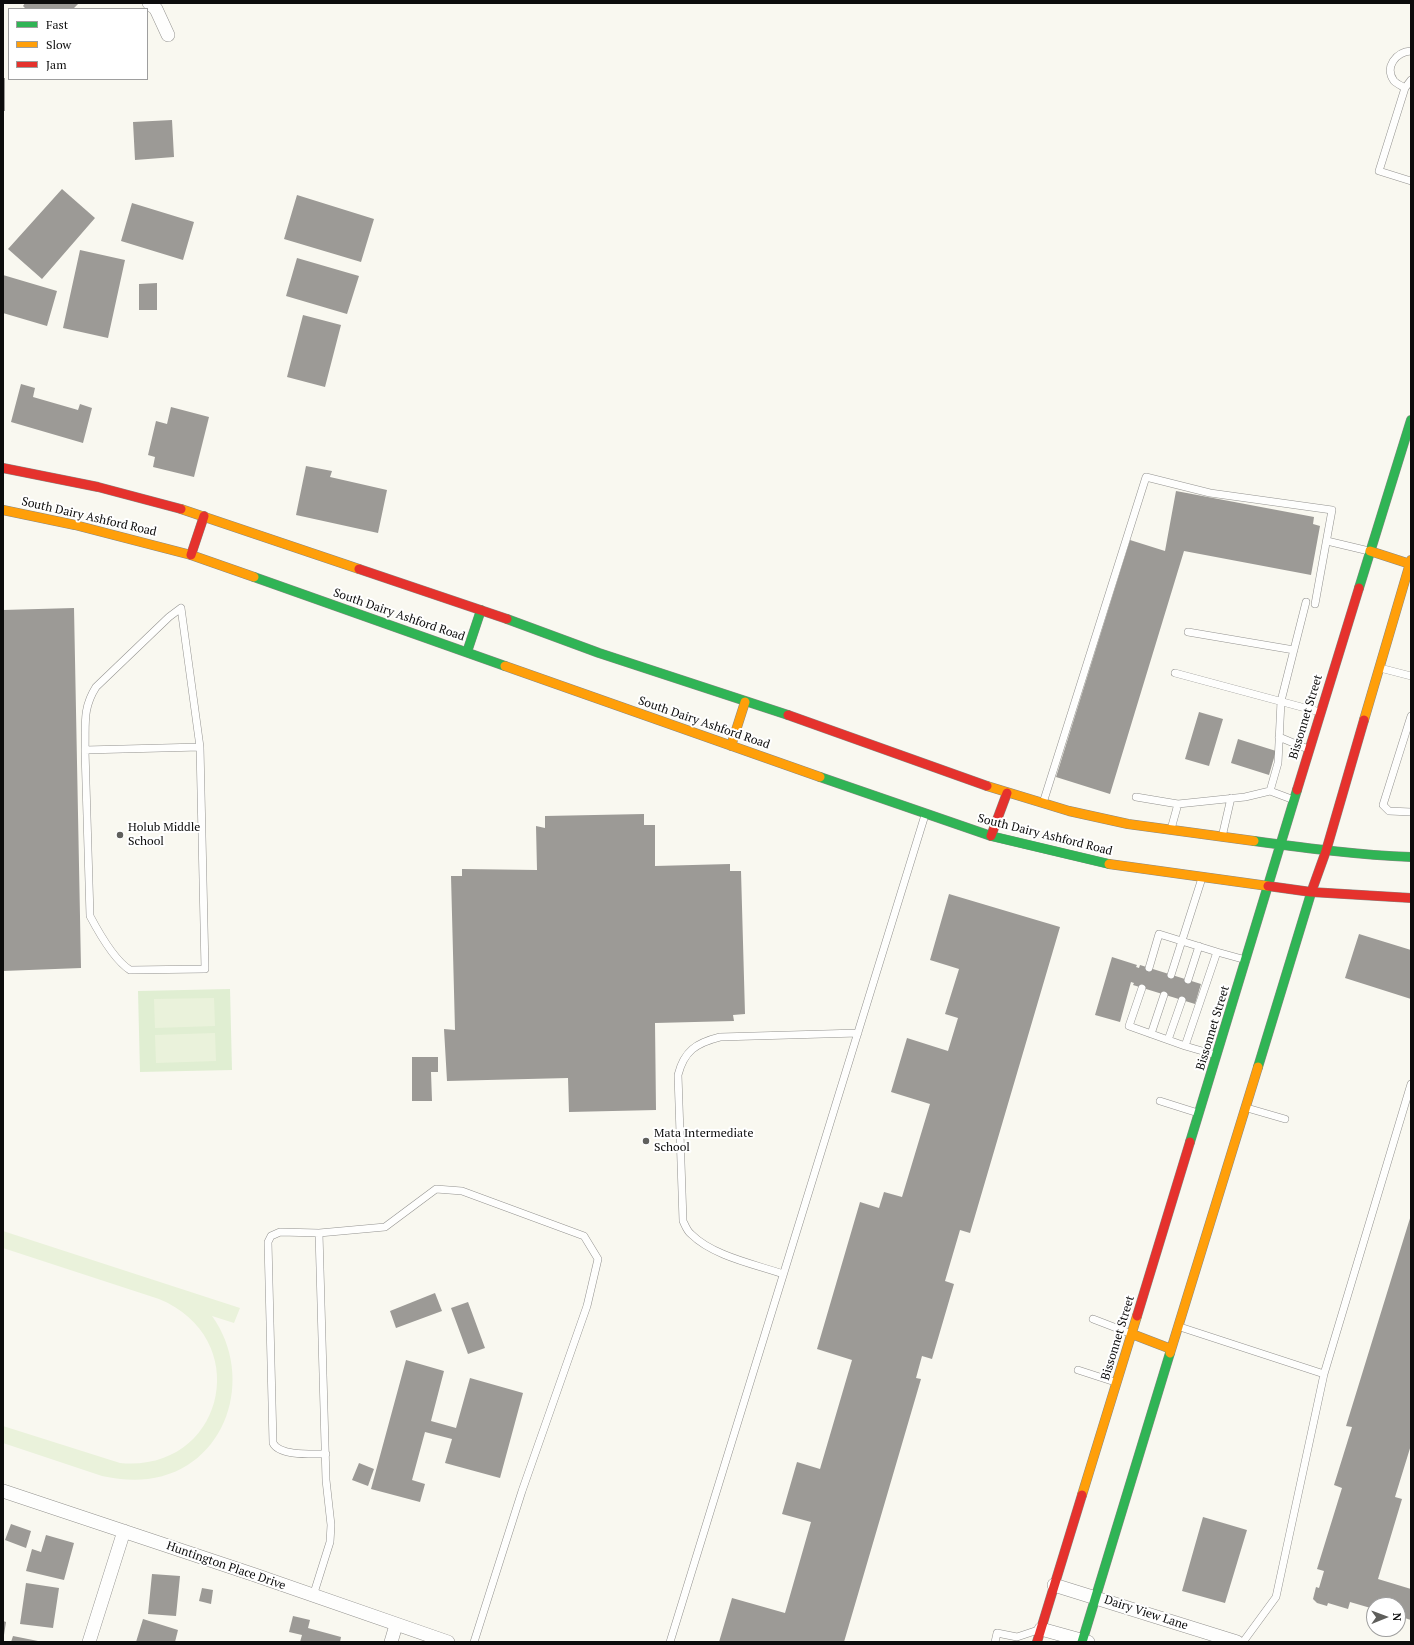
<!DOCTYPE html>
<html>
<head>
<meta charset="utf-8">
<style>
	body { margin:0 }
	#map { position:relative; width:1414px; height:1645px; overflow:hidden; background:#f9f8f0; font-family:"PT Serif",serif }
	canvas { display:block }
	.frame { position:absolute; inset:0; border:4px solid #0c0c0c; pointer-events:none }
	.legend { position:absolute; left:8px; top:8px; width:140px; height:72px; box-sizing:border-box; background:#fff; border:1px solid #9e9e9e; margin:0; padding:5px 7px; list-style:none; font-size:12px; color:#0c0c0c }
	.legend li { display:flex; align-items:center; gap:8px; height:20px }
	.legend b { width:20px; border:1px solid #9e9e9e }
	.north { position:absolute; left:1366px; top:1597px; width:40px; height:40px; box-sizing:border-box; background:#fff; border:1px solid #9e9e9e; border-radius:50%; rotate:89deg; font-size:11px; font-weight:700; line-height:16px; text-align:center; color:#0c0c0c }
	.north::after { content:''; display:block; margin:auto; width:14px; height:18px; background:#5f5f5c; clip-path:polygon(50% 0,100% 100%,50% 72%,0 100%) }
</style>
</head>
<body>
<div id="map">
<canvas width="1414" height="1645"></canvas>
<div class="frame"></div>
<ul class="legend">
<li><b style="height:5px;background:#30b455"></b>Fast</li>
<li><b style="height:5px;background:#ff9f0a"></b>Slow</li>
<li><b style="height:5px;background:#e5322d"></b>Jam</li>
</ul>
<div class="north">N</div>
</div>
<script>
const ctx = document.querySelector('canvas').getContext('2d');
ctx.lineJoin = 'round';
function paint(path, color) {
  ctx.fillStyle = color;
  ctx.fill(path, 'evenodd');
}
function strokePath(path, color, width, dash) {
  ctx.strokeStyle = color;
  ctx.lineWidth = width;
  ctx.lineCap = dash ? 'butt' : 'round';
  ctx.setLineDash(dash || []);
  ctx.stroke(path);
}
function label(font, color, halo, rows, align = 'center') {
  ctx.font = font + ' "PT Serif",serif';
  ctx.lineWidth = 4;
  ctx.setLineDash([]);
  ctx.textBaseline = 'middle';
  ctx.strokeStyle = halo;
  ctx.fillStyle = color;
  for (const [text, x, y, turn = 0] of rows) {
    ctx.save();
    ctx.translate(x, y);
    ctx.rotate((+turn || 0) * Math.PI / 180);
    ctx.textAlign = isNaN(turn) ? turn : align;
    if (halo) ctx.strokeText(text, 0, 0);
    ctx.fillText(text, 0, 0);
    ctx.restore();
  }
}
paint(new Path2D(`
	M230 989 232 1070 140 1072 138 991Z`), '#e0eed2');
paint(new Path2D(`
	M214 998 215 1026 155 1028 154 999Z
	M215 1033 216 1061 156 1063 155 1035Z
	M3 1231 240 1308 234 1323 212 1316C256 1377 227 1469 148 1479 132 1481 117 1479 102 1476L3 1443V1426L120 1463C224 1473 256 1339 159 1299L3 1248Z`), '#eaf2db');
paint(new Path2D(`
	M25 3H79L73 9H26L23 6Z
	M3 78H5V111H3Z
	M172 120 174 157 135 160 133 122Z
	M62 189 95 218 42 279 8 249Z
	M297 195 374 219 361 262 284 239Z
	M132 203 194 222 183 260 121 241Z
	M80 250 125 260 108 338 63 328Z
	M297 258 359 276 347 314 286 296Z
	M3 275 57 291 47 326 3 313Z
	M157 283V310H139V284Z
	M303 315 341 325 325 387 287 377Z
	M21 384 35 388 33 397 78 410 80 404 92 408 83 443 11 422Z
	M171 407 209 417 194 477 153 467 155 457 148 455 156 421 167 424Z
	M306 466 332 471 330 477 387 490 378 533 296 515Z
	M1176 491 1314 517 1313 524 1320 526 1311 575 1184 551 1110 794 1056 777 1130 540 1165 551Z
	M74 608 81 968 3 971V610Z
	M1199 712 1223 719 1209 766 1185 759Z
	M1238 739 1276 751 1269 775 1231 763Z
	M644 814V825H655V866L730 864V871H741L745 1014 733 1015 734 1021 655 1023 656 1110 569 1112 568 1078 447 1081 444 1029 455 1030 451 876H462V869L537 870 536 826 545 828V816Z
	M949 894 1060 927 970 1233 960 1230 945 1281 954 1284 932 1359 922 1356 916 1378 921 1379 844 1642H719L732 1598 785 1613 811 1522 782 1514 797 1462 820 1469 852 1360 817 1349 860 1202 879 1208 884 1192 902 1197 930 1104 891 1092 907 1038 948 1051 958 1018 945 1014 959 969 930 960Z
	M1359 934 1411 950V999L1345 978Z
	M1112 957 1137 965 1136 967 1139 968 1140 965 1201 984 1195 1004 1133 985 1134 983 1131 982 1120 1022 1095 1015Z
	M412 1057H438V1072H431L432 1101H412Z
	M1411 1215V1445L1395 1497 1402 1499 1378 1579 1411 1589V1620L1398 1616V1605H1374V1609L1350 1602 1348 1609 1328 1603 1327 1606 1317 1603 1313 1599 1316 1587 1319 1588 1324 1571 1317 1569 1342 1488 1334 1485 1352 1427 1346 1426Z
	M435 1293 442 1311 396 1328 390 1311Z
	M468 1302 485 1348 468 1354 451 1308Z
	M406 1360 444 1371 431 1421 456 1428 470 1378 523 1393 500 1478 445 1463 452 1439 425 1432 412 1480 425 1484 420 1502 371 1489Z
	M359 1463 374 1469 368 1486 352 1480Z
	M1203 1517 1247 1530 1225 1603 1182 1591Z
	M11 1524 31 1531 26 1548 5 1540Z
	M46 1535 74 1543 64 1580 26 1571 32 1549 41 1552Z
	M152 1574 180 1576 176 1616 148 1614Z
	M26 1583 59 1588 53 1628 20 1624Z
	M202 1588 213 1590 211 1604 199 1601Z
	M293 1616 310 1620 308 1628 341 1637 340 1642H300L302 1635 289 1632Z
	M143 1619 178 1630 175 1642H136Z
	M3 1621 6 1622 4 1635H3Z
	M13 1636 38 1641 37 1642H11Z`), '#9c9a96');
const lane = new Path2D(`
	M1411 80 1405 88 1379 171 1411 181
	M1405 88C1402 86 1397 84 1394 81 1384 67 1396 52 1411 51
	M1327 541 1369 551
	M1188 632 1294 650
	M1380 668 1411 676
	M1175 673 1320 712
	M1411 716 1383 805 1389 811 1411 812
	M1279 737 1308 749
	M200 747 205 969 130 970C114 960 99 933 90 916L85 750Z
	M85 750C86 725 82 709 96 687L169 617 181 608 200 747
	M1270 791 1294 800
	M1136 797 1178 804 1245 797 1270 791 1278 763 1281 701 1306 602
	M1043 803 1146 477 1210 493 1332 510 1315 604
	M1171 829 1178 804
	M1222 837 1231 798
	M1149 968 1159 934 1217 952
	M1171 975 1202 878
	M1188 980 1199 946
	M1142 988 1129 1026 1185 1046
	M1151 1034 1164 995
	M1168 1040 1182 1000
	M1216 1055 1185 1046 1217 952 1246 960
	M1160 1101 1198 1113
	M1247 1108 1285 1119
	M319 1233 280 1232 271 1236 268 1242 273 1443C279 1456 312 1454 326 1454
	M783 1274C754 1264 713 1256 691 1234 687 1231 685 1225 683 1221L678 1075C684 1051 696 1043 720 1037L858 1033
	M1093 1319 1132 1334
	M1180 1327 1324 1374
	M1078 1370 1115 1382
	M313 1596 330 1542 331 1525 326 1480 319 1233 385 1227 436 1189 462 1191 584 1236 598 1259 587 1306 522 1491 474 1642
	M670 1642 925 815
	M995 1642 997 1633 1017 1637 1038 1630
	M1243 1642 1276 1597 1324 1374 1411 1084`);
const street = new Path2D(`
	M149 3 156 9 168 35
	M3 1491 255 1575 448 1642
	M1054 1585 1237 1642
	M1041 1629 1088 1642
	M89 1642 124 1531
	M391 1642 396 1625`);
const fast = new Path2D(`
	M254 577 505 666
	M1359 588 1411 420
	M507 619 599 653 788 715
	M467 652 481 610
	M820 777 991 836 1109 864
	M1254 841C1306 848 1358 855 1411 857
	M1258 1067 1312 890
	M1190 1142 1297 790
	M1082 1642 1170 1353`);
const slow = new Path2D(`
	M181 509 359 569
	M3 510 75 525 191 555 254 577
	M1370 551 1410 564
	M505 666 820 777
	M1364 720 1411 560
	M731 746 745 702
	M987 786 1069 811 1128 824 1254 841
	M1109 864 1268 886
	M1132 1334 1171 1349
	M1170 1353 1258 1067
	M1082 1495 1137 1316`);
const jam = new Path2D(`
	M3 468 98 487 181 509
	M191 555 204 516
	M359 569 507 619
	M788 715 987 786
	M1297 790 1359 588
	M991 836 1007 793
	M1268 886 1311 892 1411 898
	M1312 890 1326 851 1364 720
	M1137 1316 1190 1142
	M1037 1642 1082 1495`);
strokePath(lane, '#93928f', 8);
strokePath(street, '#93928f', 14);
strokePath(fast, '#898985', 10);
strokePath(slow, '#898985', 10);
strokePath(jam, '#898985', 10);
strokePath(lane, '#fefefd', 7);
strokePath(street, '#fefefd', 13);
strokePath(fast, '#30b455', 9);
strokePath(slow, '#ff9f0a', 9);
strokePath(jam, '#e5322d', 9);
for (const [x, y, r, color] of [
	[120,835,4,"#5f5f5c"],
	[646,1141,4,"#5f5f5c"]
]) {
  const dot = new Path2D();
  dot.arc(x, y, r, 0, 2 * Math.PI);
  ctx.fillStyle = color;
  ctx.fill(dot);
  strokePath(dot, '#fff', 1.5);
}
label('12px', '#0c0c0c', '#fff', [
	["South Dairy Ashford Road",89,517,13],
	["South Dairy Ashford Road",399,615,19],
	["Bissonnet Street",1306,717,-73],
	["South Dairy Ashford Road",704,723,19],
	["South Dairy Ashford Road",1045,835,14],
	["Bissonnet Street",1213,1028,-73],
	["Bissonnet Street",1118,1338,-73],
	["Huntington Place Drive",226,1566,19],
	["Dairy View Lane",1146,1613,18]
]);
label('12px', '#0c0c0c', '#fff', [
	["Holub Middle",128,828],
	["School",128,842],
	["Mata Intermediate",654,1134],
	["School",654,1148]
], 'left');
</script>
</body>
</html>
